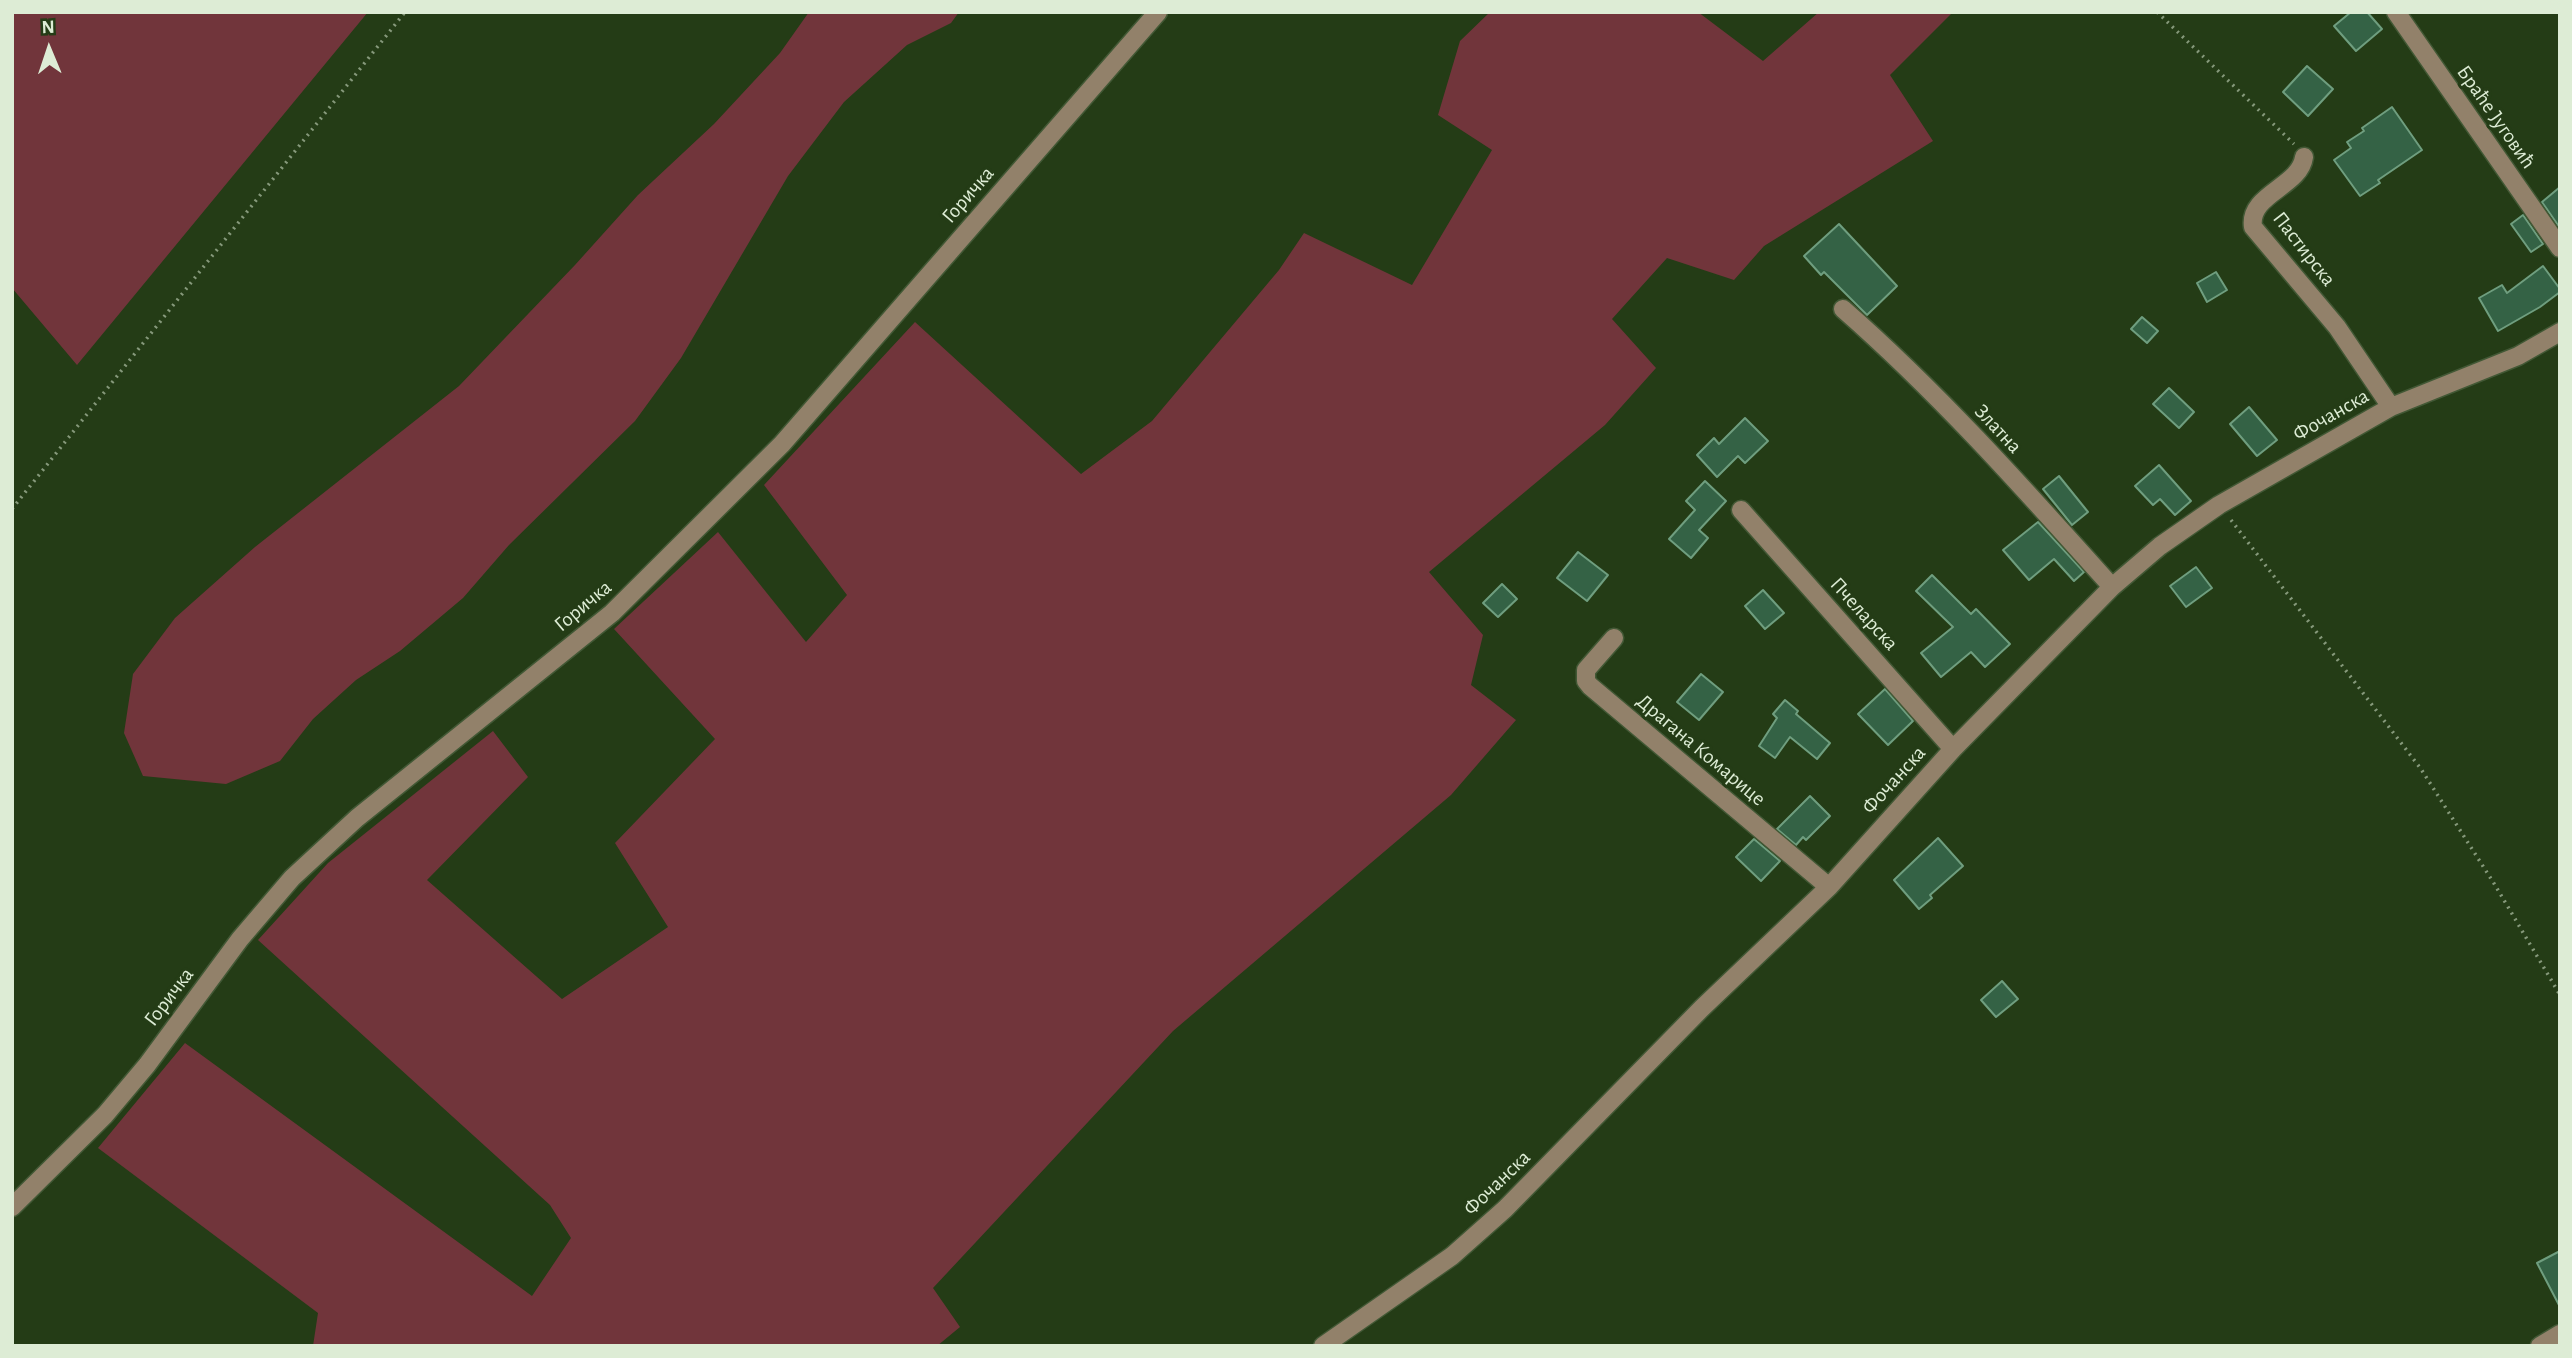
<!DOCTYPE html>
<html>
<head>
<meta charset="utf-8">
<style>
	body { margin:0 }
	#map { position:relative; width:2572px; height:1358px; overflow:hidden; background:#243c16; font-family:"Alegreya Sans",sans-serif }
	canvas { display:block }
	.frame { position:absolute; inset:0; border:14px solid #ddecd5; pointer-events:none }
	.north { position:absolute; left:14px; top:14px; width:70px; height:70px; -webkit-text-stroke:5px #243c16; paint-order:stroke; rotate:358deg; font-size:19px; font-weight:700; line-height:28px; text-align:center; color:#ddecd5 }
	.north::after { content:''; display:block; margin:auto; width:24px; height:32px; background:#ddecd5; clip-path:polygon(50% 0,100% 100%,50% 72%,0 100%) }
</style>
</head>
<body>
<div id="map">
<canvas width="2572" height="1358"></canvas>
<div class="frame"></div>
<div class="north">N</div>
</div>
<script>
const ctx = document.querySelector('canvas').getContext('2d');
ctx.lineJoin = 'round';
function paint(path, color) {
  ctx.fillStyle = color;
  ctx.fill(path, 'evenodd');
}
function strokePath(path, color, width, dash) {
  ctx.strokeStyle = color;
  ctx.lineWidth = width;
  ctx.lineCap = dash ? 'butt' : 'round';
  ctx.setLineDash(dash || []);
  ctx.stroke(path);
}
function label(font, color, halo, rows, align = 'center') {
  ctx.font = font + ' "Alegreya Sans",sans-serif';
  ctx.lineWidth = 6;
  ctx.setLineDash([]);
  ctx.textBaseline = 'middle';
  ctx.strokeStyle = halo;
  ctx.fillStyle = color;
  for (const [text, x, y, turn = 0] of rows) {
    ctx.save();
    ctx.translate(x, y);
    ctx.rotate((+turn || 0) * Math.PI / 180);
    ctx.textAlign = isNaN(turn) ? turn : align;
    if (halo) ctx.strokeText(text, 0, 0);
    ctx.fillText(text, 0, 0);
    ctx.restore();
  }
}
paint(new Path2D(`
	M12 12H368L77 365 12 288Z
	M809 12H959L951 23 907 45 844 102 788 176 681 358 635 421 509 545 463 598 400 651 356 680 313 719 280 761 226 784 143 776 124 733 133 674 175 618 255 547 459 386 575 265 638 195 714 124 780 53Z
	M1490 12H1698L1763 61 1819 12H1953L1890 75 1933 141 1764 246 1734 280 1667 258 1612 319 1656 368 1605 425 1429 572 1483 635 1471 685 1516 720 1451 795 1173 1031 933 1288 960 1327 937 1346H313L318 1313 98 1148 185 1043 532 1296 571 1238 550 1205 258 940 328 863 493 731 528 777 427 880 562 999 668 927 615 843 715 739 614 629 718 532 806 642 847 595 764 485 915 322 1081 474 1152 421 1279 270 1304 233 1412 285 1492 150 1438 115 1460 41Z`), '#71353b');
const building = new Path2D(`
	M2351 12H2367L2382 29 2356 51 2334 26Z
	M2307 66 2333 89 2308 116 2283 92Z
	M2392 107 2422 150 2378 180 2380 183 2360 196 2334 160 2351 148 2347 142 2364 131 2362 128Z
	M2560 187V228L2542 202Z
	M2523 215 2543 244 2531 252 2511 224Z
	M1839 224 1897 286 1867 315 1824 272 1821 275 1804 256Z
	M2543 266 2560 289V292L2540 307 2498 331 2479 298 2502 285 2507 293Z
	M2216 272 2227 290 2207 302 2197 283Z
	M2142 317 2158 331 2147 343 2131 329Z
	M2169 388 2194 412 2179 428 2153 404Z
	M2249 407 2277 440 2257 456 2230 424Z
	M1745 418 1768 441 1745 463 1738 456 1717 477 1697 455 1714 438 1719 444Z
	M2159 465 2191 501 2175 515 2160 499 2153 505 2135 486Z
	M2059 476 2088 512 2072 525 2043 489Z
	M1705 481 1726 501 1699 530 1708 538 1691 558 1669 539 1695 510 1686 501Z
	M2038 522 2084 572 2074 581 2054 559 2029 580 2003 550Z
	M1578 552 1608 575 1587 601 1557 578Z
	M2196 567 2212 588 2186 607 2170 586Z
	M1932 575 1971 614 1976 609 2010 644 1985 667 1971 652 1941 677 1921 653 1953 627 1916 591Z
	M1502 584 1517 599 1498 617 1483 603Z
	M1763 590 1784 613 1765 629 1745 606Z
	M1701 674 1723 692 1699 720 1677 702Z
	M1885 689 1913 721 1888 745 1858 714Z
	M1785 700 1798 711 1796 714 1830 743 1817 759 1790 737 1775 758 1759 746 1777 718 1773 714Z
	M1810 796 1830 816 1806 840 1803 837 1796 845 1777 829Z
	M1938 838 1963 866 1930 895 1932 898 1919 909 1894 880Z
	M1754 839 1780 861 1761 881 1736 857Z
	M2002 981 2018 999 1996 1017 1981 1000Z
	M2560 1251V1307L2537 1263Z`);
paint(building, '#346245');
strokePath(building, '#6f9e7f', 2);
const minor = new Path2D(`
	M2396 12 2560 248
	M2304 157C2300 187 2248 194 2253 227L2337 327 2391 407
	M1843 309C1940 394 2026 491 2112 587
	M1741 510 1953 749
	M1614 638 1586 670V681L1590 686 1829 887
	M12 1207 105 1115 147 1065 240 939 292 878 357 818 612 613 782 444 1158 12
	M1323 1346 1452 1256 1505 1209 1702 1008 1829 887 1953 749 2112 587 2160 546 2219 505 2391 407 2518 356 2560 332
	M2540 1346 2560 1334`);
strokePath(minor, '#425835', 21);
strokePath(new Path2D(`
	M2157 12 2294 144
	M12 509 405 12
	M2231 520 2421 769 2495 885 2560 995`), '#86997b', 3.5, [2, 5]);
strokePath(minor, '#92816a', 18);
label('21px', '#ddecd5', '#243c16', [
	["Браће Југовић",2496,117,55],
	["Горичка",968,195,-49],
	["Пастирска",2304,249,52],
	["Фочанска",2331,415,-30],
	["Златна",1998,429,47],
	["Горичка",583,606,-40],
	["Пчеларска",1864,614,48],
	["Драгана Комарице",1701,750,40],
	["Фочанска",1894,780,-48],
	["Горичка",169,997,-53],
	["Фочанска",1497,1183,-44]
]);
</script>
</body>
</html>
